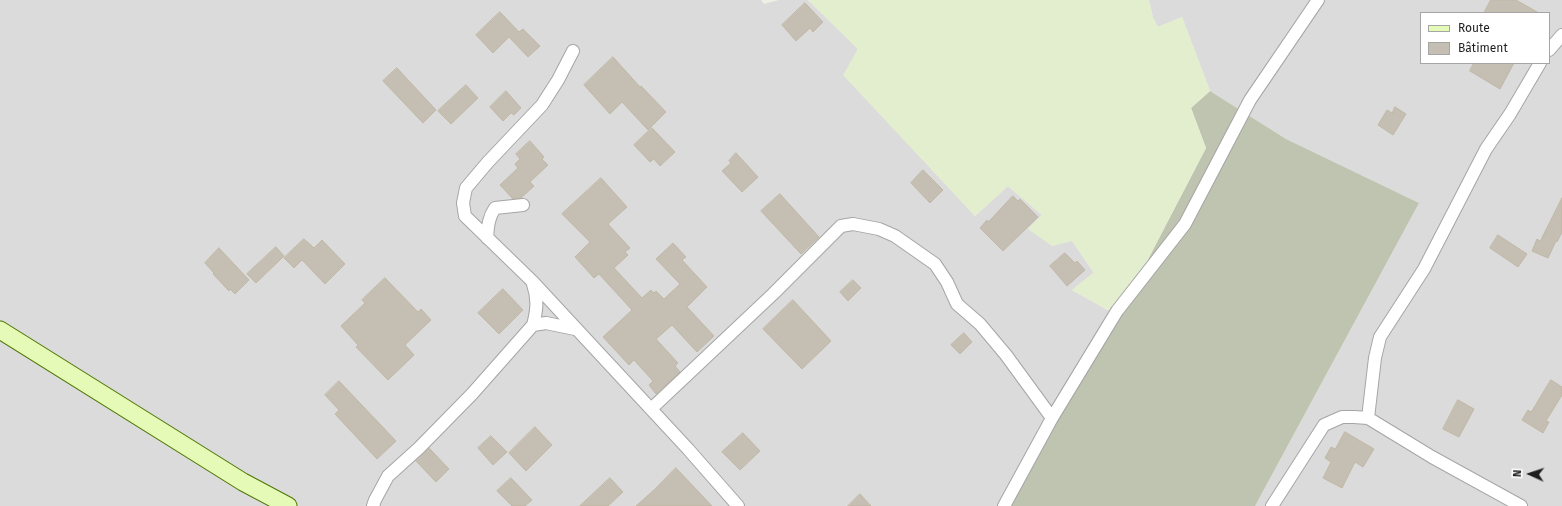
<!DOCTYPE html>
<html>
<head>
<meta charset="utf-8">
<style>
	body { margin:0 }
	#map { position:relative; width:1562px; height:506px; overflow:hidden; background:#efeee3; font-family:"Fira Sans",sans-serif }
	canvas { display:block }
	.legend { position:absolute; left:1420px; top:12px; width:130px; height:52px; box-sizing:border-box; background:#fff; border:1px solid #a5a5a5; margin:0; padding:5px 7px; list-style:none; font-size:12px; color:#1e1e1e }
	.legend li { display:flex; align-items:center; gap:8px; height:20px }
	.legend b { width:20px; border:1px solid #a5a5a5 }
	.north { position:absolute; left:1510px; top:454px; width:40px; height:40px; -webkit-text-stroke:3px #fff; paint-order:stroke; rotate:273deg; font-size:11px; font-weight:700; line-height:16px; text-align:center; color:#1e1e1e }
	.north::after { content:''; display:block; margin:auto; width:14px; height:18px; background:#1e1e1e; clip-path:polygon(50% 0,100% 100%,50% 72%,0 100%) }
</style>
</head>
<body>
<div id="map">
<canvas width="1562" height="506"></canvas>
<ul class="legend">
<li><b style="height:5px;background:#e5fab6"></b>Route</li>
<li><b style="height:11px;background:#c4beb3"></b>Bâtiment</li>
</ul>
<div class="north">N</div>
</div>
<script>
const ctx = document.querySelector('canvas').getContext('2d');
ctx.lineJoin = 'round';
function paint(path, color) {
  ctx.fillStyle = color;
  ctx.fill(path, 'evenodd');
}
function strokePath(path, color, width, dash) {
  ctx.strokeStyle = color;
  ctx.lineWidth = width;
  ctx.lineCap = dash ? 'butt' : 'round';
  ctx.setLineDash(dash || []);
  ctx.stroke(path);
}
paint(new Path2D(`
	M0 0H761L764 4 779 0H808L858 49 844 75 975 216 1008 186 1042 215 1028 229 1072 241 1094 273 1072 290 1111 312 1008 506H0Z
	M1149 0H1562V506H1255L1419 203 1286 139 1210 91 1182 17 1158 27 1153 18ZM1421 13H1549V63H1421Z`), '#dcdbdb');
paint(new Path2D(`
	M1210 91 1286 139 1419 203 1255 506H1008L1143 269 1206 148 1191 108Z`), '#bec4af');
paint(new Path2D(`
	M808 0H1149L1153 18 1158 27 1182 17 1210 91 1191 108 1206 148 1143 269 1111 312 1072 290 1094 272 1072 241 1052 246 1028 229 1042 215 1008 186 975 216 843 75 858 49Z`), '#e3eece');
const building = new Path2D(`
	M1491 0H1516L1539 13H1484Z
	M805 3 823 22 813 32 810 28 796 41 782 25Z
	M500 12 519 32 523 29 540 46 528 57 509 37 493 53 476 35Z
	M613 57 640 87 641 86 666 112 648 130 622 102 610 114 584 85Z
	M1474 63H1514L1500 89 1470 71Z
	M397 68 436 110 423 123 383 81Z
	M466 85 478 98 451 124 438 111Z
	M506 91 521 108 514 115 511 113 503 121 490 107Z
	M1395 107 1406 114 1393 135 1378 125 1387 110 1392 113Z
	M652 128 675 152 660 166 654 159 650 162 634 145Z
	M530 141 544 157 542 159 548 165 530 182 534 186 521 198 513 199 500 185 518 168 515 164 520 159 516 154Z
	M736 153 758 177 742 192 722 171 731 163 729 161Z
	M923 170 943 190 930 203 911 183Z
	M601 178 627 207 608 224 630 248 625 252 628 255 614 268 642 298 651 290 654 293 656 291 664 299 680 284 656 259 673 243 686 257 682 260 707 287 687 307 714 336 697 352 672 325 656 339 678 363 675 366 680 372 656 394 649 385 653 381 634 360 629 365 603 337 632 310 599 274 594 278 575 257 590 242 562 214Z
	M780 194 819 237 801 254 761 211Z
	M1013 196 1018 201 1020 199 1038 217 1003 251 980 228 987 220 988 222Z
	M1562 198V232L1557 242 1556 241 1548 258 1532 251 1537 239 1540 241Z
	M1498 235 1527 254 1518 267 1490 248Z
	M304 239 314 248 322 240 345 264 325 284 302 260 294 268 284 258Z
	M276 247 284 256 256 283 247 274Z
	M219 248 249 280 235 294 230 289 229 291 213 274 214 273 205 263Z
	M1065 253 1075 263 1077 261 1085 270 1067 286 1050 266Z
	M385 278 418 312 421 309 431 320 405 345 414 355 388 380 356 347 358 345 341 326 365 303 362 300Z
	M853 280 861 288 848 301 840 292Z
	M503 289 523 310 499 334 478 313Z
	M793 300 831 341 802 369 763 329Z
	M964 333 972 342 960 354 951 345Z
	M1551 380 1562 387V395L1546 421 1549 422 1543 433 1522 420 1528 410 1531 412Z
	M339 381 396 441 377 459 335 414 339 410 325 395Z
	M1458 400 1474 409 1459 437 1443 429Z
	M535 427 552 445 526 471 509 453Z
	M1345 432 1374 449 1363 467 1355 462 1342 488 1323 478 1331 462 1325 458 1331 447 1335 449Z
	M743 433 760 451 740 470 722 452Z
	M491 436 507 452 493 465 478 448Z
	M429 448 449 469 436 482 416 461Z
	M676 468 712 506H636L654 490Z
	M511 478 532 500 525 506H512L497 491Z
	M610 478 623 492 608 506H580Z
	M860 494 871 506H848Z`);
paint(building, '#c4beb3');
strokePath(building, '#c1b9a5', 1);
const minor = new Path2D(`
	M1549 50 1562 35
	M573 51 558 80 542 105 488 162 466 188 463 203 465 216 533 282 688 449 738 506
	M487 238C488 227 488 218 495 208L523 205
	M533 325 546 323 575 329
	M651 409 773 294 841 226 853 224 879 229 895 236 935 264 947 282 957 304 980 324 1006 355 1052 418
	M1368 418 1375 358 1380 337 1424 269 1486 149 1510 114 1540 63
	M373 506 375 500 388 476 419 448 472 394 533 325C537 310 538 299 533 284
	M1004 506 1052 418 1117 311 1185 224 1250 100 1318 0
	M1272 506 1324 425 1342 417H1354L1368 418 1432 457 1521 506`);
const secondary = new Path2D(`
	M0 330 243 482 288 506`);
strokePath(minor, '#a5a5a5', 14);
strokePath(secondary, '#4c7603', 19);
strokePath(minor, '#fff', 12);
strokePath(secondary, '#e5fab6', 17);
</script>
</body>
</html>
